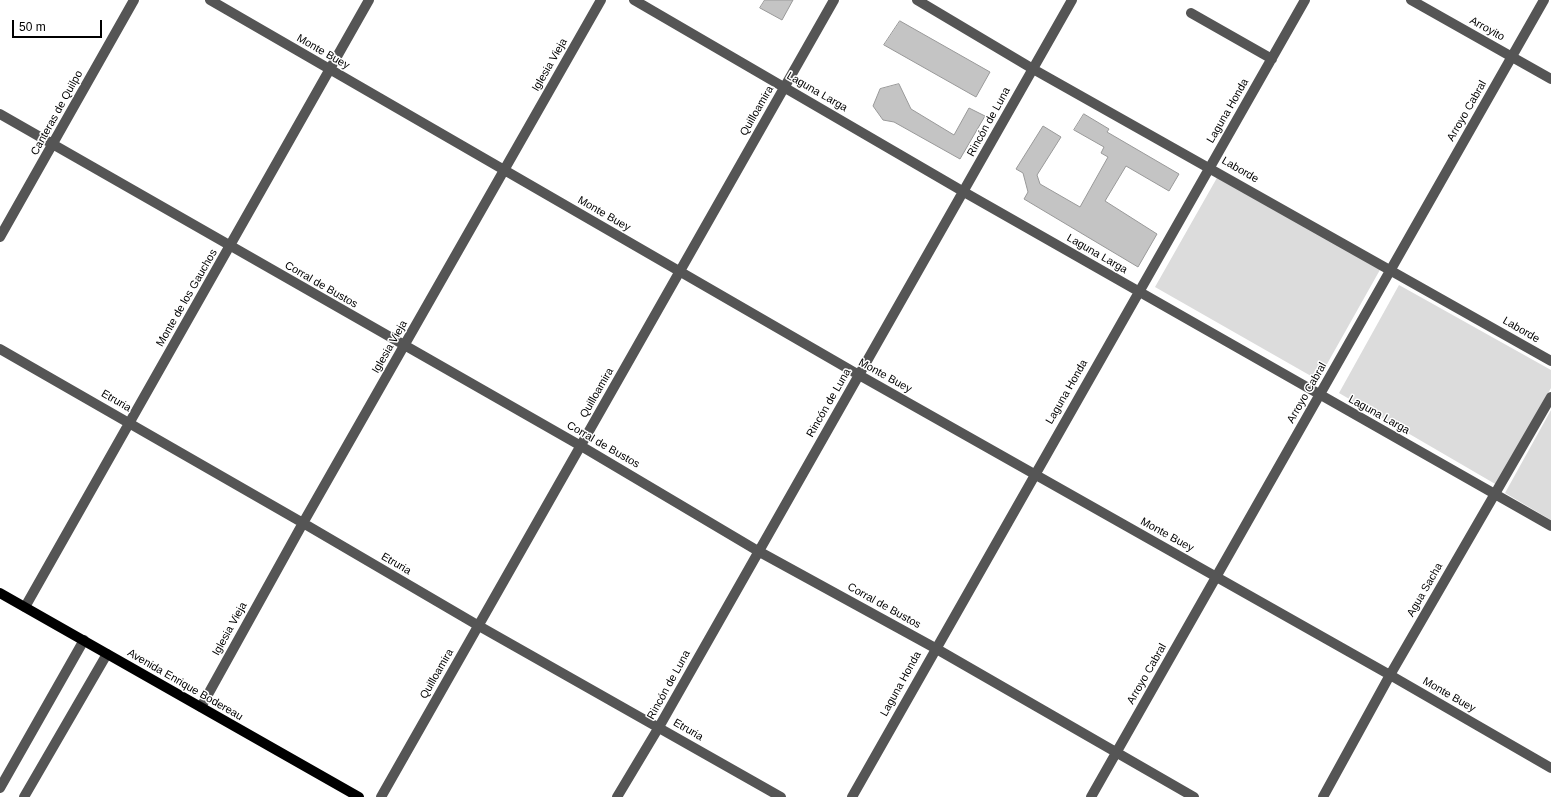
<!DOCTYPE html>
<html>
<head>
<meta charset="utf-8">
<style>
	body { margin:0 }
	#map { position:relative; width:1551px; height:797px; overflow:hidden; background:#fff; font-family:Helvetica,sans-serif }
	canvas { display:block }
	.scale { position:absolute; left:12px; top:20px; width:90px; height:18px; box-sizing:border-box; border:2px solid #000; border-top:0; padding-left:5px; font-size:12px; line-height:14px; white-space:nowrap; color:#000; -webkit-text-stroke:3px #fff; paint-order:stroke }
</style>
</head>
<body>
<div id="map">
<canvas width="1551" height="797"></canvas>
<div class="scale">50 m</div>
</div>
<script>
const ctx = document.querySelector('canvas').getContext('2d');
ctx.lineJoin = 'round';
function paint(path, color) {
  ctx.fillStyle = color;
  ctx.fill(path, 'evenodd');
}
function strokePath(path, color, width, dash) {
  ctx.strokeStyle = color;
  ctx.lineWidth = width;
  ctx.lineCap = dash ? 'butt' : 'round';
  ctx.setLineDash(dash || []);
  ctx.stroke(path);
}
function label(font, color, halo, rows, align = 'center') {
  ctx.font = font + ' Helvetica,sans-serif';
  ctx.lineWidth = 3;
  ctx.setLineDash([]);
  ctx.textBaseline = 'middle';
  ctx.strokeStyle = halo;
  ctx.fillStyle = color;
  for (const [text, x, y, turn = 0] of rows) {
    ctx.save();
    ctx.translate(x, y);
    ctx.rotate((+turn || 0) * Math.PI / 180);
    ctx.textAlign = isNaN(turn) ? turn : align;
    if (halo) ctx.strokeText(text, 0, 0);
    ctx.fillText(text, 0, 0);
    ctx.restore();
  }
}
paint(new Path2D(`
	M1218 176 1381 268 1318 380 1155 287Z
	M1399 285 1551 370V388L1497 485 1339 393Z
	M1551 410V520L1505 493Z`), '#dcdcdc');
const building = new Path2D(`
	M765 0H793L782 20 760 8Z
	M900 21 990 72 976 97 884 45Z
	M899 84 911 109 954 135 969 108 985 116 960 159 894 122 883 120 873 106 880 89Z
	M1084 114 1109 129 1107 132 1179 174 1169 191 1126 166 1105 201 1157 234 1138 267 1024 199 1028 192 1023 173 1016 169 1043 126 1061 137 1037 175 1040 184 1080 207 1108 157 1101 153 1104 147 1074 130Z`);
paint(building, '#c4c4c4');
strokePath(building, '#999', 1);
strokePath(new Path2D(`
	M210 0 859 375 1390 675 1551 768
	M634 0 964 192 1551 526
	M917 0 1033 69 1551 361
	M1411 0 1551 79
	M1191 13 1272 59
	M0 114 581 446 758 551 935 648 1194 797
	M0 237 134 0
	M0 349 303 523 479 626 781 797
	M25 607 369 0
	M201 707 303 523 601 0
	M0 788 84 640
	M24 797 107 654
	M381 797 834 0
	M617 797 659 727 1072 0
	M852 797 1305 0
	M1091 797 1544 0
	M1323 797 1390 675 1551 397`), '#555', 10);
strokePath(new Path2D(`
	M0 593 359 797`), '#000', 10);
label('11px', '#000', '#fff', [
	["Arroyito",1487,29,29],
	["Monte Buey",323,52,30],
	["Iglesia Vieja",550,65,-60],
	["Laguna Larga",817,92,30],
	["Quilloamira",757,111,-60],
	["Laguna Honda",1228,111,-60],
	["Arroyo Cabral",1467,111,-60],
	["Canteras de Quilpo",57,113,-61],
	["Rincón de Luna",989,122,-61],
	["Laborde",1240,170,30],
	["Monte Buey",604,214,30],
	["Laguna Larga",1097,254,30],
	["Corral de Bustos",321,285,30],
	["Monte de los Gauchos",187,298,-60],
	["Laborde",1521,330,30],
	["Iglesia Vieja",390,347,-60],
	["Monte Buey",885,376,29],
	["Laguna Honda",1067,392,-60],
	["Quilloamira",597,393,-60],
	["Arroyo Cabral",1307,393,-60],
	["Etruria",116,401,30],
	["Rincón de Luna",829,403,-60],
	["Laguna Larga",1379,415,29],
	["Corral de Bustos",603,445,30],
	["Monte Buey",1167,535,29],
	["Etruria",396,564,30],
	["Agua Sacha",1425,590,-60],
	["Corral de Bustos",884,606,29],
	["Iglesia Vieja",230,629,-61],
	["Quilloamira",437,674,-60],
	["Arroyo Cabral",1147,674,-60],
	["Laguna Honda",901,684,-61],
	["Avenida Enrique Bodereau",185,685,30],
	["Rincón de Luna",669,685,-61],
	["Monte Buey",1449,695,30],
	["Etruria",688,730,30]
]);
</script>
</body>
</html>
